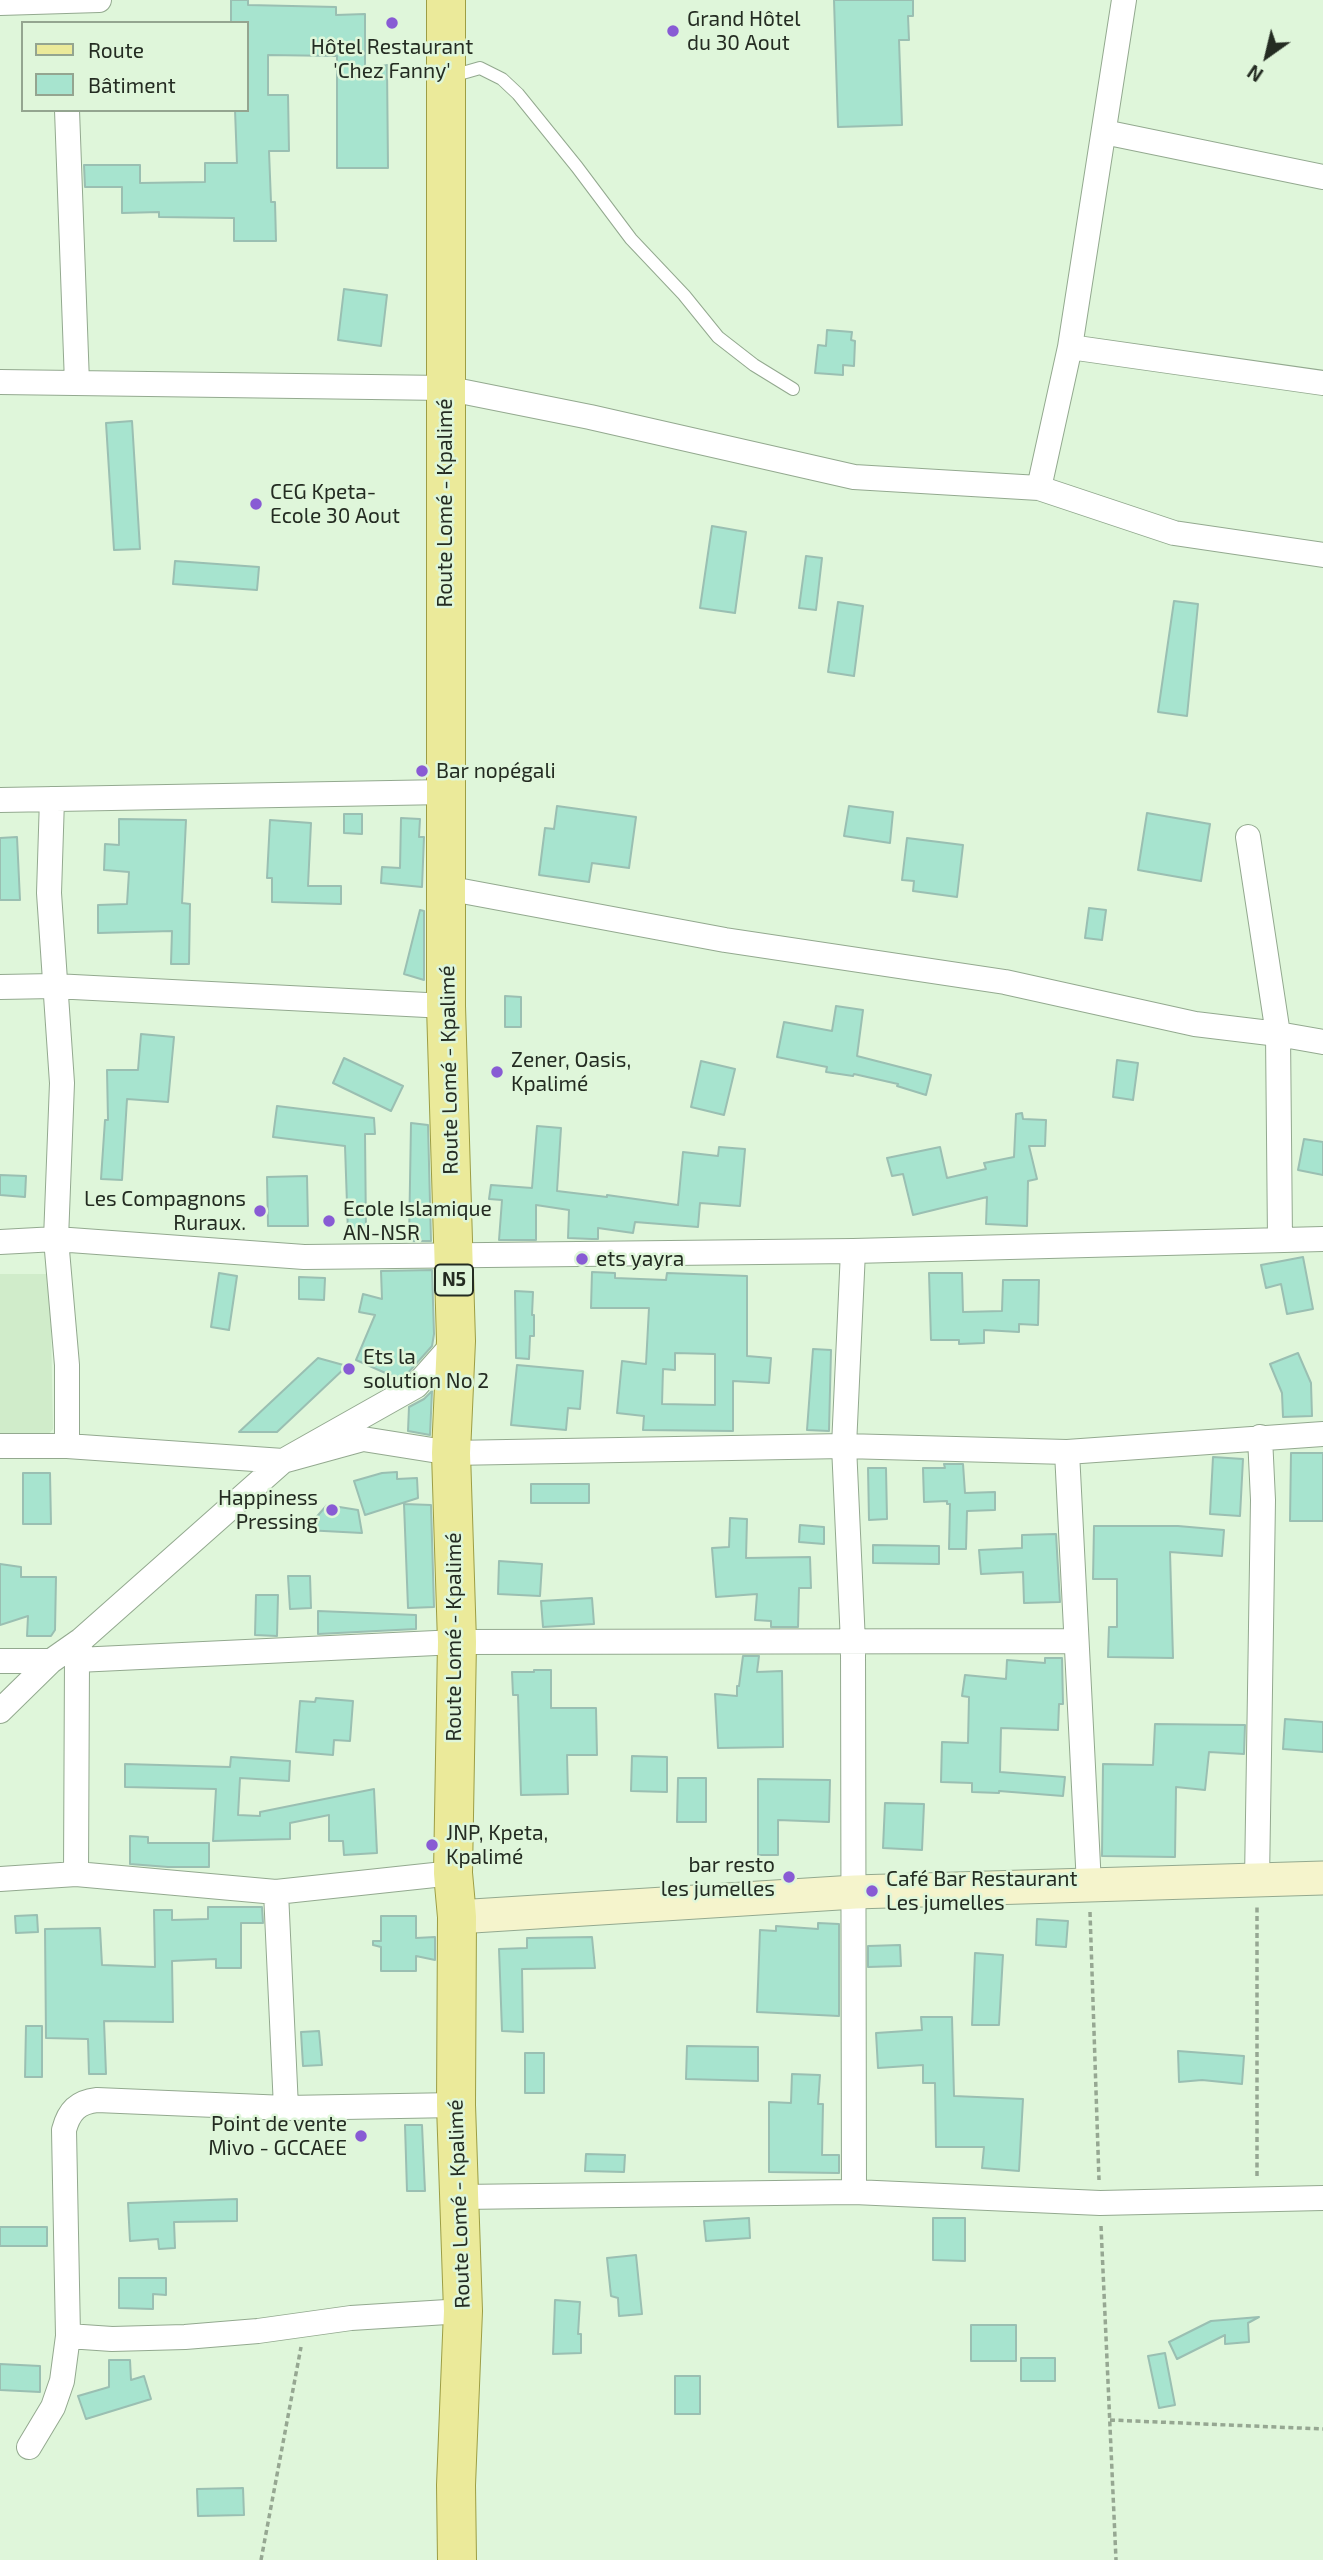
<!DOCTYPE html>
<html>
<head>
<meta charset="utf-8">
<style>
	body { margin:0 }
	#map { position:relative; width:1323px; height:2560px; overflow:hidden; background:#dff6da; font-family:"Exo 2",sans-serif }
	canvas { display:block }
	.legend { position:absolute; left:21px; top:21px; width:228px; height:91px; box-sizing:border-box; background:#dff6da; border:2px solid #94a590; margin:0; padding:9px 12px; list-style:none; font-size:21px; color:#242c22 }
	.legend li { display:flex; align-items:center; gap:14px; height:35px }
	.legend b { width:35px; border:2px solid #94a590 }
	.north { position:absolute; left:1232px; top:21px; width:70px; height:70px; -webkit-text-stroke:5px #dff6da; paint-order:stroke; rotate:214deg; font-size:19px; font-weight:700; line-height:28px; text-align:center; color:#242c22 }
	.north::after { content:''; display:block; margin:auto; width:24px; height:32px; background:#242c22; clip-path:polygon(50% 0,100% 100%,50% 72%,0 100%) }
</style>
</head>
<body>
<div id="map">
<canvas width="1323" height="2560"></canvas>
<ul class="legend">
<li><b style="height:9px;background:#ebea9a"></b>Route</li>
<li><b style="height:19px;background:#a7e4cf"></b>Bâtiment</li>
</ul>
<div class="north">N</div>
</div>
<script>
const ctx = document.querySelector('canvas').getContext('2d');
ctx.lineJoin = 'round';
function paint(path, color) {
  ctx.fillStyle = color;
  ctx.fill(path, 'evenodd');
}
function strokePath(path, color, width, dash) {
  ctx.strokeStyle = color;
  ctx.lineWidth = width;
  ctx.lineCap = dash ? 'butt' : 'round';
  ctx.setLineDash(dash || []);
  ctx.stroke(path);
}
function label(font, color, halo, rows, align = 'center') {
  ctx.font = font + ' "Exo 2",sans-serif';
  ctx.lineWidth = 5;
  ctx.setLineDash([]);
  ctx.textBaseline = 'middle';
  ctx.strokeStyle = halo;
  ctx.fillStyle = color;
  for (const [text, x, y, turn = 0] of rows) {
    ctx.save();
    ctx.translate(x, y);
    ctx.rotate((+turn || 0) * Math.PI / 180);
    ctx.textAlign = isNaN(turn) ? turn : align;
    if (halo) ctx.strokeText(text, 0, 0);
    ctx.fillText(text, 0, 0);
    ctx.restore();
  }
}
paint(new Path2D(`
	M0 1274H50L53 1429 47 1436H0Z`), '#d0ecca');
const building = new Path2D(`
	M231 0H248V5L336 7V15L365 14V70L387 65 388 168H337V56L268 55V95H288L289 151H269L271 202H275L276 241H234V218L159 217V212L122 213V187H85L84 165H140V183L205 182V163H237L235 110H247V23H231Z
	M834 0H913V16H908L909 40H899L902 125 838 127Z
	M344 289 387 295 381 346 338 340Z
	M827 330 852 332 851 340 855 341 854 366 843 365V375L815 373 818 345 826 346Z
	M132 421 140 549 114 550 106 423Z
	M712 526 746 532 735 613 700 608Z
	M806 556 822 558 816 610 799 608Z
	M175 561 259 567 257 590 173 584Z
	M1174 601 1198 604 1187 716 1158 712Z
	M838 602 863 606 854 676 828 672Z
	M557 806 636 817 629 868 592 863 589 882 539 875 545 828 554 829Z
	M849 806 893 812 890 843 844 836Z
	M1147 813 1210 824 1201 881 1138 870Z
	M344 814H362V834L344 833Z
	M401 818 420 819 419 837H424L422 887 381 883 382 867 400 868Z
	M119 819 186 820 182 903 190 904 189 964H171L172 931 98 933V905L127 904 129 872 104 870 105 844 119 845Z
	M270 820 311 823 308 886H341V904L272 902V878H267Z
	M17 837 20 900H0V838Z
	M907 838 963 845 957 897 913 891 914 881 902 880Z
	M1089 908 1106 910 1102 940 1085 938Z
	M420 910 424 911V980L404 974Z
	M505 996 521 997V1027H505Z
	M836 1006 863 1010 857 1056 931 1075 926 1095 897 1086 898 1084 854 1074 853 1076 826 1072 827 1067 777 1057 784 1022 832 1031Z
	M141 1034 174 1037 168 1102 127 1099 122 1180 101 1179 105 1120H108L107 1070H138Z
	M344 1058 403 1086 391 1111 333 1083Z
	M1117 1060 1138 1063 1133 1100 1113 1097Z
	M701 1061 735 1069 724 1115 691 1107Z
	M277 1106 374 1118 375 1134H365L366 1234 348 1233 345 1146 273 1137Z
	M1022 1113 1023 1119 1046 1120 1045 1146H1029L1037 1179 1028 1181 1027 1226 986 1224 987 1197 913 1215 903 1174 892 1176 887 1158 940 1147 947 1178 986 1169 984 1163 1014 1157 1016 1114Z
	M411 1123 428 1125 431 1241H409Z
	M537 1126 561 1128 557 1191 607 1197V1195L678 1205 683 1152 718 1156 719 1147 745 1149 740 1206 700 1203 698 1227 635 1222 633 1233 598 1228V1239H592L568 1238 569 1210 536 1205V1240H499L502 1200 489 1199 491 1185 532 1188Z
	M1304 1139 1323 1142V1175L1298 1170Z
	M0 1175 26 1176 25 1197 0 1195Z
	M307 1176 308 1226H268L267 1177Z
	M1303 1257 1313 1309 1287 1314 1281 1284 1266 1288 1261 1265Z
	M432 1270 434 1334 432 1346 407 1374 399 1379 356 1360 375 1315 359 1312 363 1294 382 1299 381 1271Z
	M592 1272 615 1273V1278L666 1280 667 1273 747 1276V1356L771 1358 769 1383 733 1381V1431L643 1430 644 1416 617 1413 622 1361 646 1364 649 1308H591ZM675 1353 715 1354V1405L662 1404 663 1369 675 1370Z
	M219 1273 237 1276 229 1330 211 1327Z
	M929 1273H962L963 1312 1002 1311 1003 1280H1039L1038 1325 1019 1324V1332L984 1330V1343L959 1344V1340H931Z
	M299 1277 325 1278 324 1300 299 1299Z
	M515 1291 533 1292 532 1315H534V1336H530L529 1359 516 1358Z
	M813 1349 831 1350 829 1431 807 1430Z
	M1298 1353 1311 1383 1312 1416 1283 1417 1282 1393 1270 1364Z
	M318 1358 347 1366 277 1432H239Z
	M517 1365 583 1371 580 1409 568 1408 566 1430 511 1425Z
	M432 1391 430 1435 408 1431 409 1407 424 1399Z
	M1291 1453H1323V1521H1290Z
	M1213 1457 1243 1459 1240 1516 1210 1514Z
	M944 1464H963L965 1493 995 1492V1510L967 1511 966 1549H949L950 1504H947V1501L924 1502 923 1468H945Z
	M868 1468H886L887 1519 869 1520Z
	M397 1472V1479L417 1478 418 1498 365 1515 354 1481 382 1473Z
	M23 1473H50L51 1524H23Z
	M531 1484H589V1503H531Z
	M404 1504 431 1505 434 1607 408 1608Z
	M327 1505 358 1510 362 1533 305 1530Z
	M730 1518 747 1519 746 1558 810 1557 811 1588H799L798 1627H771V1621L755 1620 757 1594 716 1597 712 1548 729 1547Z
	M800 1525 824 1527V1544L799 1542Z
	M1094 1526H1178L1224 1530 1222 1556 1170 1552 1173 1658 1108 1657 1109 1627H1117V1579H1093Z
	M1056 1534 1060 1602 1024 1603 1023 1572 981 1574 979 1550 1022 1548V1535Z
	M873 1545 939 1546V1564L873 1563Z
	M499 1561 542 1564 540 1596 498 1594Z
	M0 1564 21 1567V1577H56L55 1630 51 1636H27L28 1616 0 1625Z
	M288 1576H310L311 1608 290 1609Z
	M256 1595H278L277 1636 255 1635Z
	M592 1598 594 1624 543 1627 541 1601Z
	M318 1611 416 1615V1629L318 1634Z
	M743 1656H759L757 1672 782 1671 783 1747 718 1748 715 1694 737 1696V1686H739Z
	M1045 1658H1062L1063 1704H1059L1058 1730 1001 1728 1000 1772 1065 1777 1063 1796 999 1791V1793L972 1792V1783L941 1782 942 1742 968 1743 969 1697 962 1696 965 1675 1006 1679 1007 1660 1045 1663Z
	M534 1670H551V1708H596L597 1755H567L568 1794 521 1795 518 1695H513L512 1672H534Z
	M316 1698 353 1701 350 1741 334 1740 333 1755 296 1752 300 1701 315 1702Z
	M1285 1719 1323 1722V1752L1283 1749Z
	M1155 1724 1245 1725 1244 1754 1209 1752 1205 1790 1176 1787 1175 1857 1102 1856 1103 1764 1153 1765Z
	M632 1756 667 1757V1792L631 1791Z
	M231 1757 290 1761 289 1781 240 1778 238 1815 260 1816V1812L374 1789 377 1853 344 1855 343 1841H329V1815L290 1823V1839L213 1841 216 1789 125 1787V1764L230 1767Z
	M678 1778H706V1822H677Z
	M758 1779 830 1780 829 1822 778 1820V1855H758Z
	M885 1803 924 1804 922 1850 883 1848Z
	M130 1836 148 1837V1843H209V1867H168L130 1864Z
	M208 1907H262L263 1923H241V1968H216V1959L172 1961 173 2022 104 2021 106 2074H89L88 2039 46 2038 45 1929 100 1928 102 1965 155 1967 154 1910H172V1920L208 1919Z
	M37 1915 38 1932 16 1933 15 1916Z
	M381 1916H416V1938L435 1937V1960L416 1956V1971H381V1947L373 1945V1941H381Z
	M1037 1919 1068 1921 1066 1947 1036 1945Z
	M818 1923 839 1924V2016L757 2012 760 1930 776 1931V1926L818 1929Z
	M592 1937 595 1968 522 1969 523 2032 502 2031 499 1949 527 1948V1938Z
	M900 1945 901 1966 868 1967V1946Z
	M975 1953 1003 1955 999 2025H972Z
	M921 2017H952L954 2096 1023 2099 1019 2171 982 2168 984 2147H936L935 2083H923V2065L878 2068 876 2033 922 2030Z
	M26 2026H42V2077H25Z
	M319 2031 322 2065 303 2066 301 2032Z
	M687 2046 758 2047V2081L686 2079Z
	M1178 2051 1244 2056 1242 2084 1202 2080 1179 2082Z
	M525 2053H544V2093H525Z
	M792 2074 820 2075 818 2104H823L822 2155H839V2173L769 2172V2102L791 2103Z
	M405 2125H422L425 2191H407Z
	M586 2154 625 2155 624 2172 585 2171Z
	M237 2199V2221L174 2222 175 2248 159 2249 158 2239 130 2241 128 2203Z
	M749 2218 750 2238 706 2241 704 2221Z
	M933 2218H965V2261L933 2260Z
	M0 2227H47V2246H0Z
	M636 2255 642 2314 619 2316 618 2298 611 2296 607 2258Z
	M119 2278H166V2295L153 2294V2309L119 2308Z
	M555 2300 580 2302 578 2334H581V2353L553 2354Z
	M1259 2317 1248 2323 1249 2342 1225 2344V2335L1177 2359 1169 2342 1211 2321Z
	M971 2325H1016V2361H971Z
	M1165 2353 1175 2405 1159 2408 1148 2356Z
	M1021 2358H1055V2381H1021Z
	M109 2360H130L131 2380 144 2376 151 2399 86 2419 78 2396 109 2387Z
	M0 2364 40 2366V2392L0 2390Z
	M675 2376H700V2414H675Z
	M243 2488 244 2515 198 2516 197 2489Z`);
paint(building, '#a7e4cf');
strokePath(building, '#9abfb2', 2);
const lane = new Path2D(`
	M452 76 480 68 502 79 518 94 577 167 631 239 684 295 718 337 754 365 793 389`);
const street = new Path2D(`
	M0 3 99 0
	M67 110 77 383
	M1104 132 1323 177
	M1070 347 1323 383
	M0 382 445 388 590 417 854 477 1039 488 1174 533 1323 555
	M1039 488 1070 347 1124 0
	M52 799 49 893 62 1083 56 1239 67 1365V1446
	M0 800 446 792
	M1248 837 1278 1034 1280 1240
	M446 888 725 940 1005 982 1195 1024 1278 1034 1323 1042
	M0 987 54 986 446 1006
	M0 1242 56 1239 304 1257 853 1251 1323 1239
	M853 1251 844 1446 853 1643 854 2192
	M0 1446H67L283 1461 416 1386 456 1341
	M1067 1452 1089 1885
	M77 1660 457 1642 1076 1641
	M0 1661H51
	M0 1711 51 1661 81 1640 283 1461 363 1439 451 1453 844 1446 1067 1452 1323 1434
	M76 1874 77 1660 80 1645
	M0 1879 76 1874 276 1892 453 1873
	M1257 1880 1263 1500 1260 1437
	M276 1892 286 2108
	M460 2197 854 2192 1100 2203 1323 2198
	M68 2336 112 2339 185 2337 258 2331 351 2318 463 2311
	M29 2447 53 2407 62 2381 68 2336 64 2130C69 2111 78 2102 97 2100L286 2108 456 2105`);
const secondary = new Path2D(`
	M457 1917 855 1892 1323 1878`);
const primary = new Path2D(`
	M446 0V1006L456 1341 451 1453 457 1642 453 1873 457 1917 456 2105 463 2311 456 2485 457 2560`);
strokePath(lane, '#93a98f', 14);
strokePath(street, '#93a98f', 26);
strokePath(secondary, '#93a98f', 35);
strokePath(primary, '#9d9e44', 40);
strokePath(new Path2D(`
	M1090 1912 1099 2180
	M1257 2176V1907
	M1101 2226 1116 2560
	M1110 2420 1323 2429
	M261 2560 301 2347`), '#96a792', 3.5, [5, 3.5]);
strokePath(lane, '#fff', 12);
strokePath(street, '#fff', 24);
strokePath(secondary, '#f5f4cc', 33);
strokePath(primary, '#ebea9a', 38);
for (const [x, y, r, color] of [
	[392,23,7,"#885bd4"],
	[673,31,7,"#885bd4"],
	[256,504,7,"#885bd4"],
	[422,771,7,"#885bd4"],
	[497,1072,7,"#885bd4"],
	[260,1211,7,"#885bd4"],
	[329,1221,7,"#885bd4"],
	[582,1259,7,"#885bd4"],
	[349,1369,7,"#885bd4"],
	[332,1510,7,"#885bd4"],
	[432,1845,7,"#885bd4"],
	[789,1877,7,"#885bd4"],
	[872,1891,7,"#885bd4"],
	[361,2136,7,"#885bd4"]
]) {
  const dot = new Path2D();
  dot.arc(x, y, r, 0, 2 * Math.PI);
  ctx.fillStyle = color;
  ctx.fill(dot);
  strokePath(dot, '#dff6da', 2.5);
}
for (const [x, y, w] of [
	[454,1280,38]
]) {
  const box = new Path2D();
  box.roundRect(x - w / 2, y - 15.5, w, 31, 5);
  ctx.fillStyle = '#dff6da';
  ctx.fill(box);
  strokePath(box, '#242c22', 2);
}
label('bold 19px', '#242c22', null, [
	["N5",454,1280]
]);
label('21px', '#242c22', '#dff6da', [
	["Grand Hôtel",687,19],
	["du 30 Aout",687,43],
	["Hôtel Restaurant",392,47,"center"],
	["'Chez Fanny'",392,71,"center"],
	["CEG Kpeta-",270,492],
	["Ecole 30 Aout",270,516],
	["Bar nopégali",436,771],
	["Zener, Oasis,",511,1060],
	["Kpalimé",511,1084],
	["Les Compagnons",246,1199,"right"],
	["Ruraux.",246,1223,"right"],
	["Ecole Islamique",343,1209],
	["AN-NSR",343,1233],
	["ets yayra",596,1259],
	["Ets la",363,1357],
	["solution No 2",363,1381],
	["Happiness",318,1498,"right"],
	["Pressing",318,1522,"right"],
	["JNP, Kpeta,",446,1833],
	["Kpalimé",446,1857],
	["bar resto",775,1865,"right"],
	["les jumelles",775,1889,"right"],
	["Café Bar Restaurant",886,1879],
	["Les jumelles",886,1903],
	["Point de vente",347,2124,"right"],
	["Mivo - GCCAEE",347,2148,"right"]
], 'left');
label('21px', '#242c22', '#dff6da', [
	["Route Lomé - Kpalimé",445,503,-90],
	["Route Lomé - Kpalimé",449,1070,-91],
	["Route Lomé - Kpalimé",454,1637,-90],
	["Route Lomé - Kpalimé",459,2204,-92]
]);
</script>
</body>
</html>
